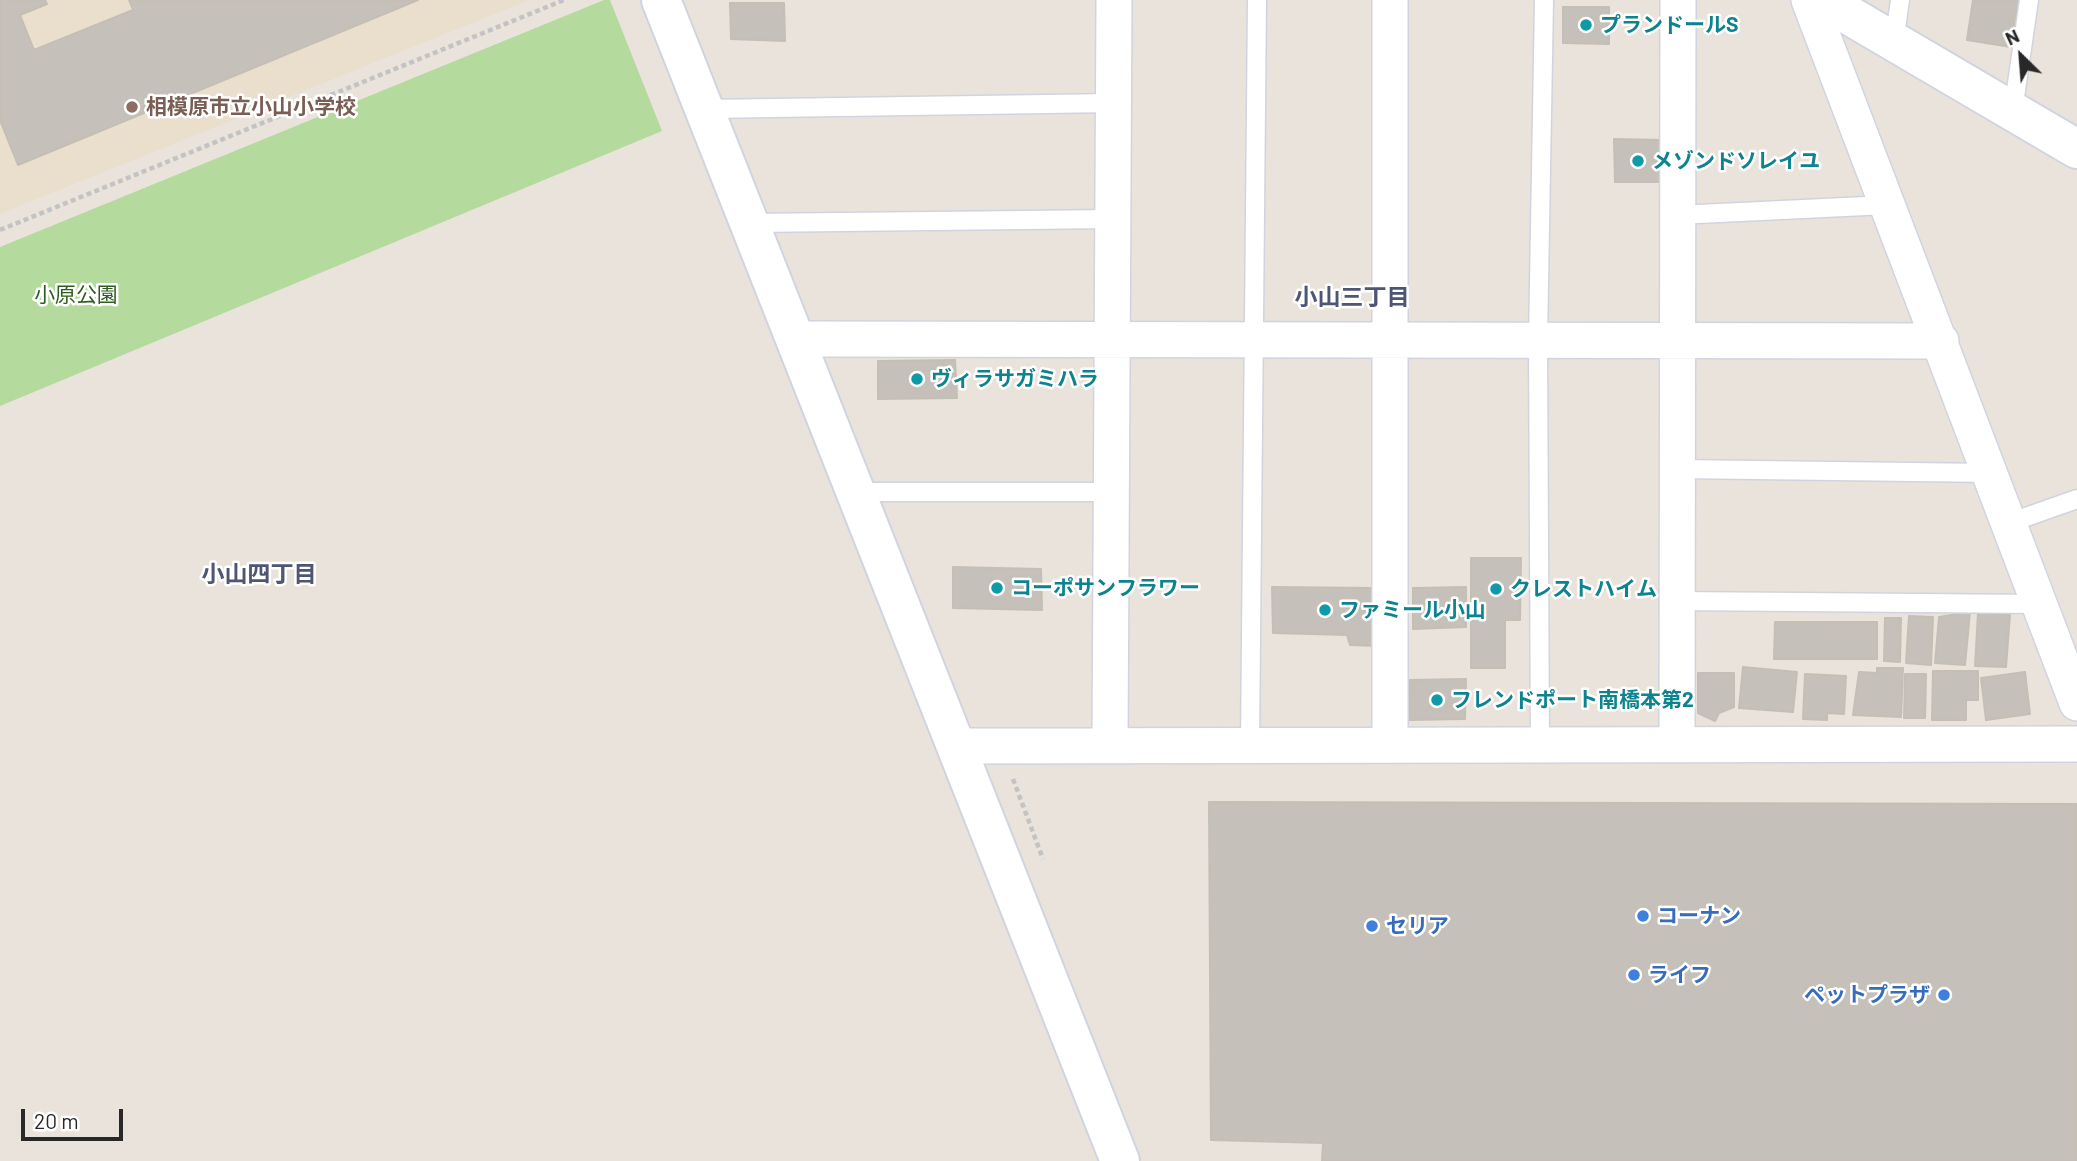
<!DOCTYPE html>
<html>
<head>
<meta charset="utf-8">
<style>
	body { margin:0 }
	#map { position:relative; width:2077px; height:1161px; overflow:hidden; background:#e9e3db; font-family:Barlow,sans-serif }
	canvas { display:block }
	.north { position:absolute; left:1986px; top:21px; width:70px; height:70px; -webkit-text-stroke:5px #fff; paint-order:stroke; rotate:335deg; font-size:19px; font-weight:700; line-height:28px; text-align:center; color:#282828 }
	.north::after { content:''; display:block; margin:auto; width:24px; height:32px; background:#282828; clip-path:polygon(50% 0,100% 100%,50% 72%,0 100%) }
	.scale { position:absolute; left:21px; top:1109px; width:102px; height:32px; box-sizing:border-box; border:4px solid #282828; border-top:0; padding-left:9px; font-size:21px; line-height:24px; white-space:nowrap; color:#282828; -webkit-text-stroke:5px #fff; paint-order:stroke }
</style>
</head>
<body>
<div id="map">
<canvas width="2077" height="1161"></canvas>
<div class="north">N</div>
<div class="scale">20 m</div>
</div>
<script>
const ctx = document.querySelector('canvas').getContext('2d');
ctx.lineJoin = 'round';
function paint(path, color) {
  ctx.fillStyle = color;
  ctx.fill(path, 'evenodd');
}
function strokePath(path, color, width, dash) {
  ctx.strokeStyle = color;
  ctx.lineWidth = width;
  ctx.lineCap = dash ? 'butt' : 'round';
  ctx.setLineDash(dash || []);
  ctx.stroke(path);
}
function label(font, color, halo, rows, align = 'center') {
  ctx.font = font + ' Barlow,"Noto Sans JP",sans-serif';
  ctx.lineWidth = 5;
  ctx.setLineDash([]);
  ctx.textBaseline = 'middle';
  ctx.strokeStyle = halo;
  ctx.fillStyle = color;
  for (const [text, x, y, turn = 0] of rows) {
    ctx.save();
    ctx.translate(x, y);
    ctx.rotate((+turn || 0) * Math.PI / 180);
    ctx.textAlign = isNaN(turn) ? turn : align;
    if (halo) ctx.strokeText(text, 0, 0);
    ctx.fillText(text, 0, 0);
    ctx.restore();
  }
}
paint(new Path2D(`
	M0 0H529L0 214Z`), '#e9dfcc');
paint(new Path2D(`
	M604 0H610L662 131 0 406V247Z`), '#b4da9d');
const building = new Path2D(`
	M0 0H45L47 4 20 15 34 50 133 10 129 0H418L18 165 0 120Z
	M1973 0H2019L2011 47 1967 40Z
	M730 3H784L785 41 731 39Z
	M1563 7H1609V44L1563 43Z
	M1614 139 1662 140 1663 182H1615Z
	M955 360 957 398 878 399V361Z
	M1471 558H1521L1520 620H1505V668H1471Z
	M953 567 1041 569 1042 610 953 608Z
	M1272 587 1377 588 1379 646 1350 645 1347 635 1273 633Z
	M1466 587V627L1413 629V588Z
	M1970 612 1965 665 1935 663 1939 617Z
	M1978 613 2010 615 2006 667 1975 666Z
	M1909 616 1933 617 1931 665 1906 663Z
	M1885 618H1901L1900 662 1884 661Z
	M1775 622H1877V659H1774Z
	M1743 667 1797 672 1793 712 1739 708Z
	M1877 668H1903L1901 717 1853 715 1859 672 1877 673Z
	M1933 671H1978V700H1966V720H1932Z
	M2025 672 2030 714 1986 720 1981 678Z
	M1698 673H1734V707L1719 713 1715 721 1698 713Z
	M1805 674 1846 676 1844 714 1827 713V720L1803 719Z
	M1905 674H1926L1925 718H1904Z
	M1466 679 1465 719 1408 720 1410 680Z
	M1209 802 2077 804V1161H1322L1323 1143 1211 1140Z`);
paint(building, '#c5c1ba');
strokePath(building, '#c4beb5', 2);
const lane = new Path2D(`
	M1894 42 1900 0
	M704 109 1114 103
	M2013 111 2029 0
	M1677 215 1887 205
	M750 223 1113 219
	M1677 469 1991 473
	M856 492H1112
	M2009 523 2077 499
	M1677 601 2040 604
	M1250 744 1257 0
	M1540 745 1538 340 1544 0`);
const street = new Path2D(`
	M1809 0 2077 703
	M795 339 1941 341
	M1110 744 1114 0
	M1390 744V0
	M1677 744 1678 0
	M956 746 2077 744`);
const secondary = new Path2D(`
	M661 0 1120 1161
	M1823 0 2077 149`);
strokePath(lane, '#d1d4e0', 21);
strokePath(street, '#d1d4e0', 38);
strokePath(secondary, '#d1d4e0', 42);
strokePath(new Path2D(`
	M0 230 564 0
	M1013 779 1043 859`), '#c3c3c3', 4.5, [5, 3.5]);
strokePath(lane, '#fff', 18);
strokePath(street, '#fff', 35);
strokePath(secondary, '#fff', 38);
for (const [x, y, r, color] of [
	[1586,25,7,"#0f9aa8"],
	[132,107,7,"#8d6e63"],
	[1638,161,7,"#0f9aa8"],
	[917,379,7,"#0f9aa8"],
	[997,588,7,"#0f9aa8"],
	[1496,589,7,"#0f9aa8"],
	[1325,610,7,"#0f9aa8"],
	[1437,700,7,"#0f9aa8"],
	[1643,916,7,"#3f7fe0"],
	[1372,926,7,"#3f7fe0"],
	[1634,975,7,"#3f7fe0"],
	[1944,995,7,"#3f7fe0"]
]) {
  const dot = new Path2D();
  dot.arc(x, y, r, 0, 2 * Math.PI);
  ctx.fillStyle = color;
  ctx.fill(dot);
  strokePath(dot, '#fff', 2.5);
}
label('bold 21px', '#0d838f', '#fff', [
	["プランドールS",1600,25],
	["メゾンドソレイユ",1652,161],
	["ヴィラサガミハラ",931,379],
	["コーポサンフラワー",1011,588],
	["クレストハイム",1510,589],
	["ファミール小山",1339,610],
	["フレンドポート南橋本第2",1451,700]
], 'left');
label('bold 21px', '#785e54', '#fff', [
	["相模原市立小山小学校",146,107]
], 'left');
label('21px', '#2f5d21', '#fff', [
	["小原公園",76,295]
]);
label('bold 21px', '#366cbe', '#fff', [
	["コーナン",1657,916],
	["セリア",1386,926],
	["ライフ",1648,975],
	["ペットプラザ",1930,995,"right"]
], 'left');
label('bold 23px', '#4e5674', '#fff', [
	["小山三丁目",1352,297],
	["小山四丁目",259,574]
]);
</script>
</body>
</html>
